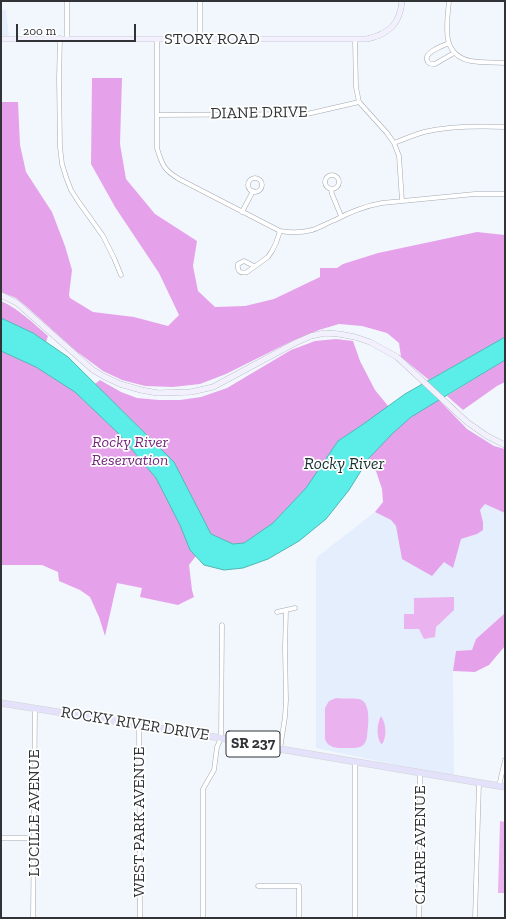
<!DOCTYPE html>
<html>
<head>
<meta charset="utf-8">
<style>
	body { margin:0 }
	#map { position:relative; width:506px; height:919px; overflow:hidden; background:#f2f7fe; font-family:"Zilla Slab",serif }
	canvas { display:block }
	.frame { position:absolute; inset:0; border:2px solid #313336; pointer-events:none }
	.scale { position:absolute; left:16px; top:24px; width:120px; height:18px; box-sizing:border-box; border:2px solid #313336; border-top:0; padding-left:5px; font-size:12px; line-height:14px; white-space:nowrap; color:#313336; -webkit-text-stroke:3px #fff; paint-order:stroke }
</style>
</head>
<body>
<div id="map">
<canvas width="506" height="919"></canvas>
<div class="frame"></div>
<div class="scale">200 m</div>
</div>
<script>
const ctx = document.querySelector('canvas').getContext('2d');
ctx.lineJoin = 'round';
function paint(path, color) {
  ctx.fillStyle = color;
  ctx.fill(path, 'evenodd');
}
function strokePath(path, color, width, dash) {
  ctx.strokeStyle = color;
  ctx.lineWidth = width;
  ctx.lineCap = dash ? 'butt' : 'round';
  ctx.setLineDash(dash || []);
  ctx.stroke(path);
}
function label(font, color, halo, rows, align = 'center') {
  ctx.font = font + ' "Zilla Slab",serif';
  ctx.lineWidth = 3.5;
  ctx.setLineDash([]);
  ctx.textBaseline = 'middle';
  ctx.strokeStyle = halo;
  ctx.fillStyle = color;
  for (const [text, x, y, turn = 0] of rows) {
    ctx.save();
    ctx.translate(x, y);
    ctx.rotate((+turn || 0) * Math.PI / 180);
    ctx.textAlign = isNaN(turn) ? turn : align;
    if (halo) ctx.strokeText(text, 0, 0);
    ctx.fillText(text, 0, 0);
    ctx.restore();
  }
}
paint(new Path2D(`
	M1 10H6L9 37H1Z
	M485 504 505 513V611L504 614 476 639 472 651H456L453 671 454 777 316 748V562L317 557 375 512 391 520 407 537 460 539 477 534 483 522 480 510Z`), '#e4eefc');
paint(new Path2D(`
	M454 597V610L436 627 435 637 424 639 419 629H404V614H414V598Z
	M336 698C343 699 352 698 359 699 372 702 368 727 367 737 365 750 354 748 344 748 340 748 334 748 331 746 328 745 326 742 325 739V708L329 701Z
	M381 716C386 724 387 734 383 743L381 744C376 736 377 724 381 716Z
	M500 821 505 822V893H498Z`), '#ebb2f0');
paint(new Path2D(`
	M92 78H122L120 144 126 179 155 214 197 241 193 266 198 291 215 307 245 306 274 299 320 277V268H337L343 264 378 253 477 232 505 235V337L429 380 401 357 399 343 387 333 362 326 339 324 319 330 286 344 226 374 200 384 173 387 145 386 122 380 103 371 76 351 27 307 16 298 1 292V102H18L20 145 26 172 52 212 65 246 72 270 69 295 70 298 93 312 134 317 168 326 179 315 159 273 115 207 91 164Z
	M1 301C19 309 33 323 48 336L46 342 33 333 1 318Z
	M336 339 353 341 360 361 375 390 389 407 338 441 306 488 273 523 244 543 233 544 211 534 174 462 95 384 100 380 121 392 137 398 159 400H180L201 397 227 388 291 350 315 341Z
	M1 351 36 367 75 392 118 433 156 478 180 525 190 550 196 556 189 565 192 590 194 597 178 605 140 597 142 588 117 583 105 636 99 617 90 597 80 590 59 581 58 572 42 565H2V538L1 536Z
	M505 360V382L497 386 463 410 447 396Z
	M439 400 467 429 494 446 505 449V513L485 504 480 510 483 522V530L477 534 461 539 453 568 444 562 432 576 402 559 396 526 391 520 375 512 383 502 382 489 376 471 364 466C376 448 393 432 410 418 419 411 430 406 439 400Z
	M505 611V646L489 665 475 672 453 671 456 651 472 650 476 639 504 614Z`), '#e5a2eb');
const water = new Path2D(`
	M1 318 33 333 68 357 174 462 211 534 233 544 244 543 273 523 306 488 338 441 362 425 405 394 505 337V360L411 417 393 433 369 458 349 490 326 519 299 541 268 559 243 568 224 570 204 565 190 550 180 525 156 478 118 433 75 392 36 367 1 351Z`);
paint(water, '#5bede7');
strokePath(water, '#4eb5b2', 1);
const street = new Path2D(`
	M200 1V38
	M449 1C447 24 440 55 471 61 482 63 494 62 505 63
	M60 38 59 78 60 147 62 164 66 177 71 190 78 201 103 236 114 258 121 275
	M67 38V1
	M157 39V148C162 165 164 170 179 179L280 231C291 233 301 233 312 230 319 228 327 223 335 220 350 212 365 206 382 203L475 194H505
	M355 40 356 87 359 102 387 133 394 143 399 156 402 201
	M449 43C443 46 424 52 427 60 428 64 431 64 435 64L454 53
	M157 115 307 114 359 102
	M394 143C404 139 414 135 424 132 450 126 478 126 505 127
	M325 182a7 7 0 1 1 14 0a7 7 0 1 1-14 0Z
	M248 185a7 7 0 1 1 14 0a7 7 0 1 1-14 0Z
	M331 189 332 194 341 216
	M242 212 253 191
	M254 266 244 261 238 264C237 271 240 274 247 272L268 257 272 251 276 243 280 231
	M277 612 295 608
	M139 725 140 918
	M280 749 285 717 286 700 285 648 286 610
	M355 762V918
	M499 786 505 760
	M1 838H34
	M258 886H299V918
	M33 918 35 708
	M203 918V789L214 770 217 747 221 738 222 625
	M419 918 420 773
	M475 918 479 783`);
const secondary = new Path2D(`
	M1 39H367C389 34 400 24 402 1
	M1 295 17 303 93 370 103 376 120 384 141 390 158 393 191 392 213 387 295 343 311 336 325 333 339 334 355 337 370 342 397 357 467 422 487 436 505 445`);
const primary = new Path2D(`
	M1 703 221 738 280 749 505 787`);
strokePath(street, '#a3a8af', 5);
strokePath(secondary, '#a3a8af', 6);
strokePath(primary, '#d2d2d3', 7);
strokePath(street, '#fff', 4);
strokePath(secondary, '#f2f0fc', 5.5);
strokePath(primary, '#e4e2fa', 6);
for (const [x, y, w] of [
	[253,744,54]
]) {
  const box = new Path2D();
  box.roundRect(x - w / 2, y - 13, w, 26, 3);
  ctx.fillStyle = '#fff';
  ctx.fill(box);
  strokePath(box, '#313336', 1);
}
label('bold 15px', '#313336', null, [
	["SR 237",253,744]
]);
label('16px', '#313336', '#fff', [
	["STORY ROAD",212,39],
	["DIANE DRIVE",259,113,-1],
	["ROCKY RIVER DRIVE",135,724,9],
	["LUCILLE AVENUE",34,813,-90],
	["WEST PARK AVENUE",139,822,-90],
	["CLAIRE AVENUE",420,845,-90]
]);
label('italic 16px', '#75277d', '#fff', [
	["Rocky River",130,442],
	["Reservation",130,460]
]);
label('italic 17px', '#183130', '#fff', [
	["Rocky River",344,464]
]);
</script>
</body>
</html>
